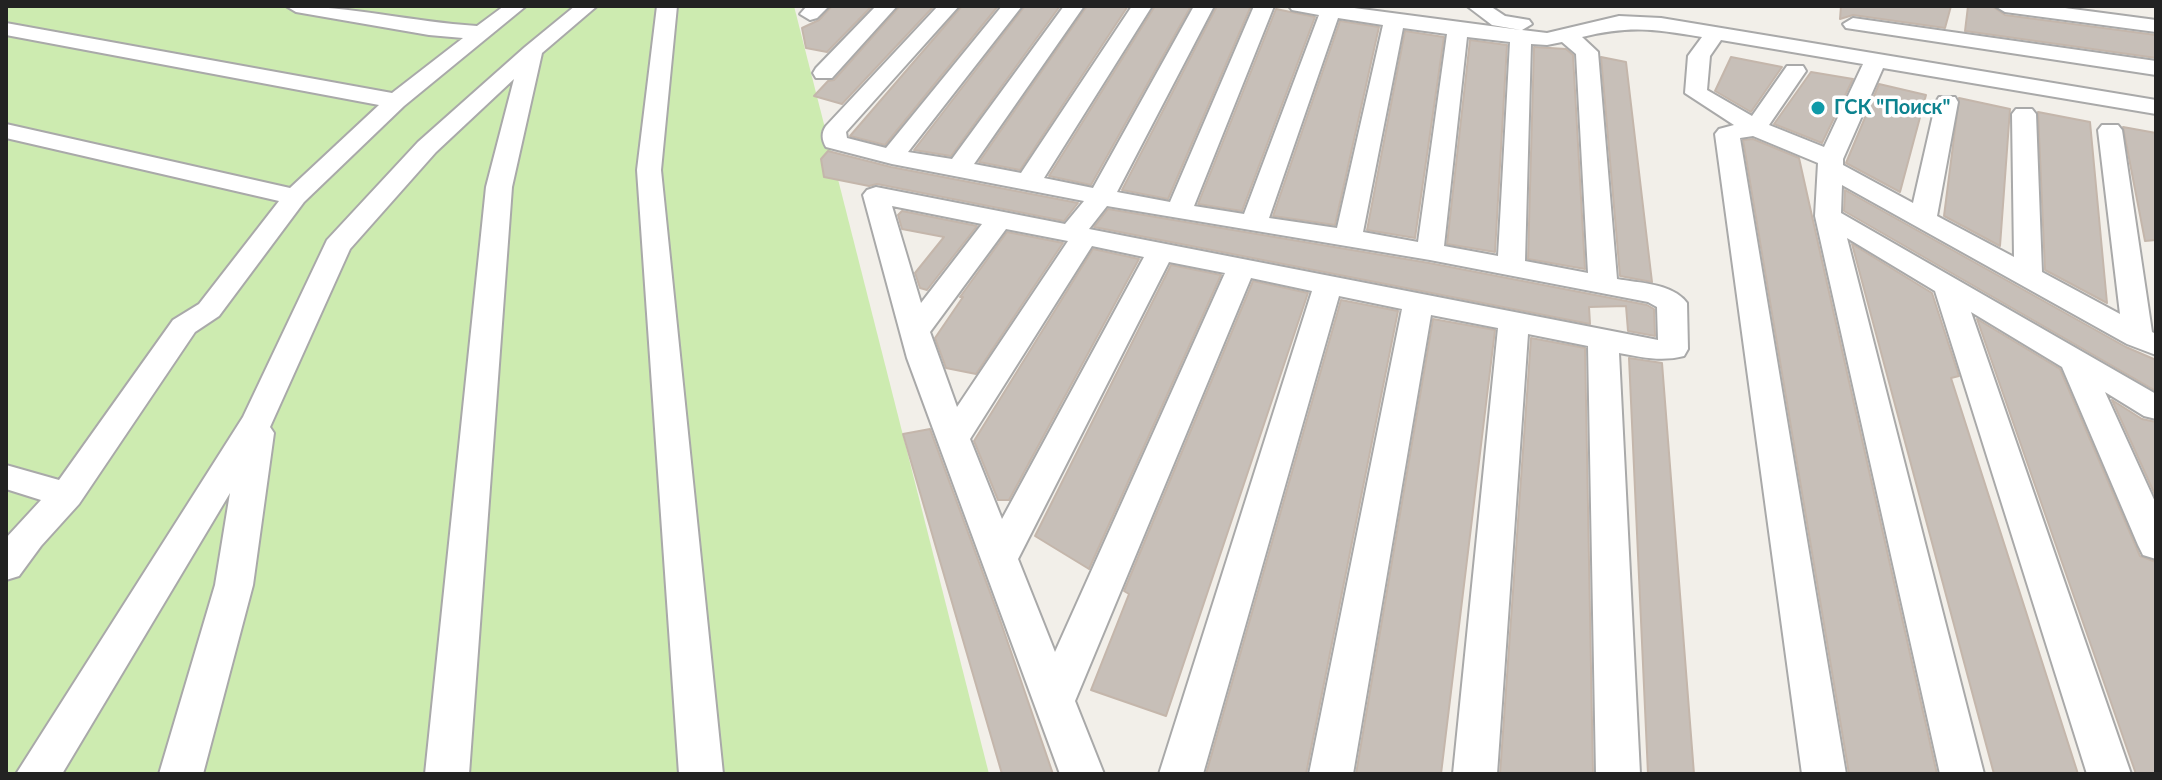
<!DOCTYPE html>
<html>
<head>
<meta charset="utf-8">
<style>
	body { margin:0 }
	#map { position:relative; width:2162px; height:780px; overflow:hidden; background:#f2efe9; font-family:Lato,sans-serif }
	canvas { display:block }
	.frame { position:absolute; inset:0; border:8px solid #222; pointer-events:none }
</style>
</head>
<body>
<div id="map">
<canvas width="2162" height="780"></canvas>
<div class="frame"></div>
</div>
<script>
const ctx = document.querySelector('canvas').getContext('2d');
ctx.lineJoin = 'round';
function paint(path, color) {
  ctx.fillStyle = color;
  ctx.fill(path, 'evenodd');
}
function strokePath(path, color, width, dash) {
  ctx.strokeStyle = color;
  ctx.lineWidth = width;
  ctx.lineCap = dash ? 'butt' : 'round';
  ctx.setLineDash(dash || []);
  ctx.stroke(path);
}
function label(font, color, halo, rows, align = 'center') {
  ctx.font = font + ' Lato,sans-serif';
  ctx.lineWidth = 7;
  ctx.setLineDash([]);
  ctx.textBaseline = 'middle';
  ctx.strokeStyle = halo;
  ctx.fillStyle = color;
  for (const [text, x, y, turn = 0] of rows) {
    ctx.save();
    ctx.translate(x, y);
    ctx.rotate((+turn || 0) * Math.PI / 180);
    ctx.textAlign = isNaN(turn) ? turn : align;
    if (halo) ctx.strokeText(text, 0, 0);
    ctx.fillText(text, 0, 0);
    ctx.restore();
  }
}
paint(new Path2D(`
	M6 6H794L989 774H6Z`), '#cdebb0');
const building = new Path2D(`
	M832 6H872L827 52 806 48 802 28 819 20Z
	M900 6H934L842 104 814 96 828 81 834 80Z
	M962 6H998L885 145 850 136Z
	M1025 6H1060L951 156 914 150Z
	M1087 6H1128L1020 170 979 162Z
	M1155 6H1191L1091 185 1049 176Z
	M1217 6H1251L1168 199 1122 190Z
	M1841 6H1951L1945 28 1853 15 1840 19Z
	M1968 6H1992L2005 15 2156 35V58L1965 31Z
	M1276 9 1315 17 1242 211 1198 204Z
	M1340 21 1379 27 1335 225 1273 216Z
	M1405 31 1444 37 1415 238 1367 230Z
	M1470 40 1507 45 1495 252 1447 244Z
	M1534 47 1566 49 1573 55 1585 269 1528 259Z
	M1601 57 1626 62 1652 282 1620 276Z
	M1731 57 1782 67 1751 112 1715 91Z
	M1811 72 1853 79 1822 143 1774 124Z
	M1879 84 1926 95 1900 192 1846 163Z
	M1959 98 2010 109 2000 246 1944 216Z
	M2038 112 2090 122 2107 303 2045 270Z
	M2123 127 2156 133V240L2145 241Z
	M1753 139 1799 158 1937 774H1849L1743 140Z
	M828 151 891 167 1078 203 1064 221 877 184 869 186 824 177 821 159Z
	M1845 190 2126 347 2156 360V391L1844 211Z
	M1108 209 1429 263 1647 305 1654 309 1655 336 1628 331 1626 306 1589 307 1590 324 1094 227Z
	M902 211 977 226 927 290 920 288 915 273 944 237 902 229 898 215Z
	M1007 232 1063 243 976 374 946 368 935 338 963 297H960Z
	M1852 244 1932 293 1959 376 1951 378 2078 774H1994Z
	M1093 249 1139 259 1009 500H998L974 441Z
	M1171 265 1221 275 1089 569 1035 536Z
	M1253 281 1308 293 1166 716 1091 690 1129 594 1124 591Z
	M1341 300 1398 311 1306 774H1206Z
	M1433 319 1495 330 1441 774H1356Z
	M1977 319 2060 369 2140 556 2156 562V774H2136Z
	M1531 338 1585 348 1593 774H1500Z
	M1629 358 1662 363 1694 774H1648Z
	M2112 400 2142 419 2156 422V497Z
	M930 429 998 614 1053 774H1002L903 434Z`);
paint(building, '#c7bfb8');
strokePath(building, '#c4b6ab', 2);
const minor = new Path2D(`
	M286 6C351 6 413 22 477 26L504 6H526L404 106 304 202 219 316 195 332 79 504 41 546 19 576 6 580V538L41 500 6 489V465L59 480 173 320 199 304 279 201 6 138V124L290 188 379 105 6 35V23L392 93 463 38 429 35 296 12Z
	M575 6H597L542 53 512 187 469 774H425L486 187 514 79 436 152 350 249 270 427 274 433 253 585 203 774H159L215 585 230 493 62 774H16L243 417 327 240 418 142 525 47Z
	M657 6H677L661 170 723 774H679L637 170Z
	M807 6H829L817 18 810 20 800 14Z
	M876 6H897L832 78H816L813 73 816 68Z
	M938 6H959L846 132 847 138 886 148 1002 6H1022L908 152 952 159 1064 6H1084L974 164 1021 173 1132 6H1152L1044 178 1093 188 1194 6H1214L1117 192 1170 202 1254 6H1274L1194 206 1244 214 1319 15 1292 10 1289 6H1339L1521 30 1492 25 1467 6H1490L1505 16 1529 20 1532 24 1522 30 1547 33 1619 16 1661 18 2156 100V114L1883 68 1843 159V165L1913 203 1936 102 1939 97H1955L1958 102 1937 216 2014 257 2012 114 2016 109H2032L2036 114 2042 272 2120 314 2098 130 2102 125H2118L2122 130 2152 332 2156 334V355L2127 344 1842 185 1841 213 2156 394V419L2144 416 2105 392 2156 504V559L2143 555 2138 545 2062 367 1971 312 2131 774H2087L1935 291 1847 238 1984 774H1940L1815 216 1818 163 1753 136 1740 138 1846 774H1802L1715 134 1719 129 1734 125 1685 93 1688 56 1702 37C1655 29 1630 25 1582 37L1598 52 1617 279C1638 283 1673 283 1687 303L1688 349 1684 356C1661 362 1641 357 1619 353L1640 774H1596L1588 346 1528 334 1497 774H1453L1498 328 1431 315 1353 774H1309L1402 309 1339 296 1203 774H1159L1312 291 1251 278 1075 701 1104 774H1060L907 358 863 195 867 190 876 187 1065 224 1084 201 892 164 826 147C822 140 821 133 826 126ZM1338 18 1383 25 1337 228 1269 218ZM1403 28 1447 34 1418 242 1363 232ZM1467 37 1510 42 1498 256 1444 246ZM1721 40 1863 64 1824 147 1769 125 1806 71 1803 66H1787L1752 116 1707 90 1710 56ZM1562 42 1576 54 1588 273 1525 261 1531 44 1547 45ZM892 206 982 224 921 303ZM1107 206 1430 260 1648 302 1657 307 1658 340 1089 229ZM1006 229 1068 241 957 407 930 332ZM1092 246 1144 257 1002 519 970 439ZM1169 262 1225 273 1055 652 1018 559Z
	M1995 6H2050L2156 20V32L2005 12Z
	M1853 18 2156 61V75L1846 28 1843 24Z`);
strokePath(minor, '#a9a9a9', 4);
paint(minor, '#fff');
for (const [x, y, r, color] of [
	[1818,108,8,"#0f9aa8"]
]) {
  const dot = new Path2D();
  dot.arc(x, y, r, 0, 2 * Math.PI);
  ctx.fillStyle = color;
  ctx.fill(dot);
  strokePath(dot, '#fff', 3);
}
label('bold 20px', '#0d838f', '#fff', [
	["ГСК \"Поиск\"",1834,108]
], 'left');
</script>
</body>
</html>
